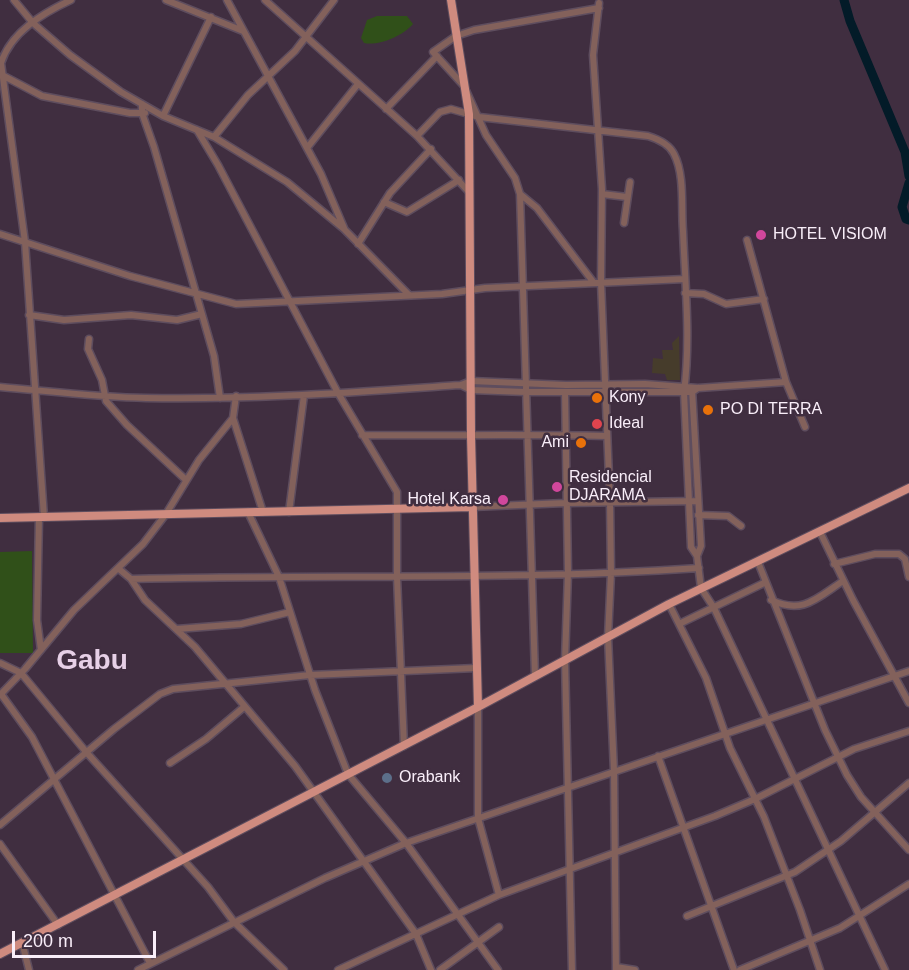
<!DOCTYPE html>
<html>
<head>
<meta charset="utf-8">
<style>
	body { margin:0 }
	#map { position:relative; width:909px; height:970px; overflow:hidden; background:#402e40; font-family:Helvetica,sans-serif }
	canvas { display:block }
	.scale { position:absolute; left:12px; top:931px; width:144px; height:27px; box-sizing:border-box; border:3px solid #f9eef9; border-top:0; padding-left:8px; font-size:18px; line-height:21px; white-space:nowrap; color:#f9eef9; -webkit-text-stroke:4px #402e40; paint-order:stroke }
</style>
</head>
<body>
<div id="map">
<canvas width="909" height="970"></canvas>
<div class="scale">200 m</div>
</div>
<script>
const ctx = document.querySelector('canvas').getContext('2d');
ctx.lineJoin = 'round';
function paint(path, color) {
  ctx.fillStyle = color;
  ctx.fill(path, 'evenodd');
}
function strokePath(path, color, width, dash) {
  ctx.strokeStyle = color;
  ctx.lineWidth = width;
  ctx.lineCap = dash ? 'butt' : 'round';
  ctx.setLineDash(dash || []);
  ctx.stroke(path);
}
function label(font, color, halo, rows, align = 'center') {
  ctx.font = font + ' Helvetica,sans-serif';
  ctx.lineWidth = 5;
  ctx.setLineDash([]);
  ctx.textBaseline = 'middle';
  ctx.strokeStyle = halo;
  ctx.fillStyle = color;
  for (const [text, x, y, turn = 0] of rows) {
    ctx.save();
    ctx.translate(x, y);
    ctx.rotate((+turn || 0) * Math.PI / 180);
    ctx.textAlign = isNaN(turn) ? turn : align;
    if (halo) ctx.strokeText(text, 0, 0);
    ctx.fillText(text, 0, 0);
    ctx.restore();
  }
}
paint(new Path2D(`
	M679 336 680 380H667L665 374 652 373 653 358 663 359 662 350H673L672 343Z`), '#463c2b');
paint(new Path2D(`
	M377 16H407L413 24C403 36 379 46 364 43L361 38 367 20Z
	M32 551 33 653H0V552Z`), '#305019');
strokePath(new Path2D(`
	M844 0 850 21 905 152 909 176
	M909 183 902 207 906 219 909 220`), '#031b28', 9);
const minor = new Path2D(`
	M14 0 33 23 70 55 121 92 163 116 214 137 287 182 344 229 409 295
	M166 0 243 31
	M227 0 321 174 344 228
	M265 0 417 136 469 192
	M599 3 593 55 602 189 601 282 610 502 611 573 608 637 614 771 616 970
	M0 74 42 96 130 113H145
	M142 104V113L154 147 214 356 220 398
	M386 109 437 56
	M163 116 211 17
	M197 130 218 165 338 393 397 492V577L404 746
	M417 136 440 112 451 109 479 117 648 136C658 139 669 144 674 154 685 175 681 207 683 231 685 284 691 339 684 392L691 547 697 556 701 588 714 608 885 970
	M214 137 248 95 295 51 334 0
	M307 148 358 84
	M520 194 537 208 594 283
	M602 194 627 197
	M384 202 407 212 459 180
	M624 223 630 182
	M0 234 130 276 236 304 442 294 485 288 685 279
	M747 240 786 382 805 427
	M358 244 390 193 431 149
	M685 293 704 294 726 304 764 299
	M29 315 64 320 131 315 177 320 202 314
	M89 339 88 349 102 380 106 401 127 425 186 480
	M461 385 471 390 526 392H692L698 388
	M0 387C48 391 97 397 146 398 251 400 356 392 461 385L471 381 566 385 645 384 698 388 786 382
	M692 389 701 546 697 556
	M565 392 568 573 565 660 572 970
	M233 418 263 512
	M362 435C443 436 525 434 606 436
	M472 507 565 503 698 501
	M248 512 279 577 315 690 348 774 406 843 498 970
	M289 512 304 395
	M698 515 728 516 741 526
	M39 517 37 620 41 650
	M44 517 25 242 1 63C11 32 43 13 71 0
	M820 532 853 600 909 703
	M758 562 825 730 847 775 861 797 909 850
	M834 564 875 554H899L905 559 909 577
	M119 569 131 579 145 600 195 647 295 766 416 934 431 970
	M131 579C320 574 510 581 699 568
	M771 600C803 615 817 598 843 581
	M669 604 706 678 730 748 764 817 800 910 820 970
	M679 624 764 583
	M177 629 241 624 290 612
	M0 663 21 673 87 753 208 887 234 922 284 970
	M535 675 520 194 515 178 486 135 464 86 433 52 456 36 474 30 599 8
	M1 694 32 737 150 963
	M0 695 25 669 74 610 143 544 166 514 199 460 233 418 236 396
	M478 707V818L499 895
	M658 756 734 970
	M170 763 206 739 244 707
	M0 825 114 729 160 694 173 689 310 675 476 668
	M0 844 58 925
	M687 916 795 872 841 841 909 783
	M22 942 29 970
	M616 967 635 970
	M138 970 325 878 406 843 909 671
	M338 970 499 895 715 816 755 799 854 749 909 731
	M440 970 499 927
	M740 970 840 928 909 884`);
const major = new Path2D(`
	M451 0 469 114 471 436 478 707
	M0 518 472 507
	M0 954 478 707 669 604 909 488`);
strokePath(minor, '#5e4d5e', 9);
strokePath(major, '#5e4d5e', 10);
strokePath(minor, '#83615b', 6);
strokePath(major, '#cf8b7f', 8);
for (const [x, y, r, color] of [
	[761,235,6,"#d1479c"],
	[597,398,6,"#e8710a"],
	[708,410,6,"#e8710a"],
	[597,424,6,"#e0444e"],
	[581,443,6,"#e8710a"],
	[557,487,6,"#d1479c"],
	[503,500,6,"#d1479c"],
	[387,778,6,"#5c6f8a"]
]) {
  const dot = new Path2D();
  dot.arc(x, y, r, 0, 2 * Math.PI);
  ctx.fillStyle = color;
  ctx.fill(dot);
  strokePath(dot, '#402e40', 2);
}
label('16px', '#f9eef9', '#402e40', [
	["HOTEL VISIOM",773,235],
	["Kony",609,398],
	["PO DI TERRA",720,410],
	["Ideal",609,424],
	["Ami",569,443,"right"],
	["Residencial",569,478],
	["DJARAMA",569,496],
	["Hotel Karsa",491,500,"right"],
	["Orabank",399,778]
], 'left');
label('bold 28px', '#e7d0e7', '#402e40', [
	["Gabu",92,661]
]);
</script>
</body>
</html>
